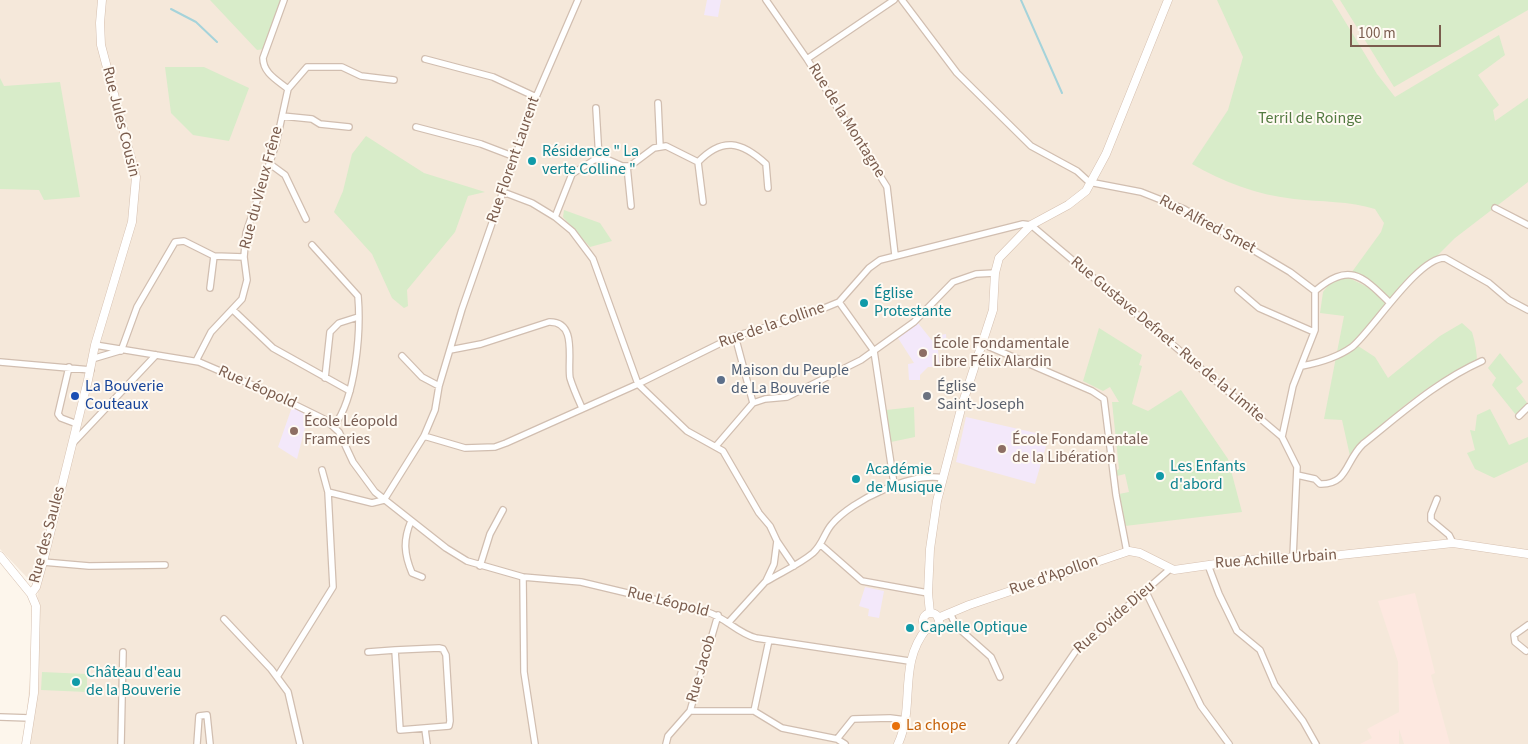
<!DOCTYPE html>
<html>
<head>
<meta charset="utf-8">
<style>
	body { margin:0 }
	#map { position:relative; width:1528px; height:744px; overflow:hidden; background:#fdf6ec; font-family:"Source Sans 3",sans-serif }
	canvas { display:block }
	.scale { position:absolute; left:1350px; top:25px; width:91px; height:22px; box-sizing:border-box; border:2px solid #7a5c4d; border-top:0; padding-left:6px; font-size:15px; line-height:18px; white-space:nowrap; color:#7a5c4d; -webkit-text-stroke:4px #fffaf3; paint-order:stroke }
</style>
</head>
<body>
<div id="map">
<canvas width="1528" height="744"></canvas>
<div class="scale">100 m</div>
</div>
<script>
const ctx = document.querySelector('canvas').getContext('2d');
ctx.lineJoin = 'round';
function paint(path, color) {
  ctx.fillStyle = color;
  ctx.fill(path, 'evenodd');
}
function strokePath(path, color, width, dash) {
  ctx.strokeStyle = color;
  ctx.lineWidth = width;
  ctx.lineCap = dash ? 'butt' : 'round';
  ctx.setLineDash(dash || []);
  ctx.stroke(path);
}
function label(font, color, halo, rows, align = 'center') {
  ctx.font = font + ' "Source Sans 3",sans-serif';
  ctx.lineWidth = 4;
  ctx.setLineDash([]);
  ctx.textBaseline = 'middle';
  ctx.strokeStyle = halo;
  ctx.fillStyle = color;
  for (const [text, x, y, turn = 0] of rows) {
    ctx.save();
    ctx.translate(x, y);
    ctx.rotate((+turn || 0) * Math.PI / 180);
    ctx.textAlign = isNaN(turn) ? turn : align;
    if (halo) ctx.strokeText(text, 0, 0);
    ctx.fillText(text, 0, 0);
    ctx.restore();
  }
}
paint(new Path2D(`
	M0 0H1528V744H24L38 589 0 549Z`), '#f5e8da');
paint(new Path2D(`
	M1415 593 1435 673 1431 675 1450 744H1404L1399 729V744H1360L1372 738 1367 729 1399 712 1398 662 1378 601Z`), '#fde8e0');
paint(new Path2D(`
	M707 0H721L718 17 704 15Z
	M918 323 934 343 935 336 946 334 947 349 938 350 939 362 959 363V367H928L920 375V380H909L908 364 914 363 898 338Z
	M292 407 308 416 297 459 278 447Z
	M966 417 1049 436 1035 484 956 462Z
	M865 587 884 591 879 618 868 616 869 609 859 606Z`), '#f3e8fa');
paint(new Path2D(`
	M210 0H281L265 49 257 50Z
	M1217 0H1332L1377 74 1395 97 1499 35 1505 55 1478 75 1499 105 1493 110 1495 121 1528 98V182L1455 238 1414 279 1355 344 1375 357 1388 378 1440 336 1462 323 1472 332C1475 342 1477 352 1477 363 1432 377 1394 415 1358 445L1350 456 1342 420 1324 419 1344 316 1320 313 1323 292 1330 283 1347 277 1380 293 1364 281 1349 276 1381 232 1384 223 1375 209C1350 201 1321 202 1294 199 1258 195 1223 182 1192 164L1228 110 1243 57Z
	M1340 0H1528V10L1394 87Z
	M165 67H204L249 88 229 141 193 135 171 113Z
	M0 78 4 86 60 82 80 197 44 200 39 190 0 189Z
	M366 136 424 173 485 192 468 196 455 232 407 290 408 306 404 308 392 298 372 254 334 212 343 191 352 154Z
	M564 210 600 223 612 241 590 247 563 217Z
	M1099 328 1142 355 1139 365 1142 366 1132 404 1148 411 1181 390 1228 459 1242 512 1125 526 1119 494 1129 492 1125 474 1117 476 1116 471 1119 469 1112 402H1119L1110 387 1103 391 1083 381Z
	M1500 353 1523 382 1516 388 1528 404 1516 415 1492 385 1496 378 1488 368Z
	M914 407 915 437 891 442 886 410Z
	M1490 409 1509 445 1528 437V462L1494 478 1475 469 1467 453 1475 450 1470 430 1475 431 1477 415Z
	M42 672 87 674V692L41 690Z`), '#d8ecc9');
strokePath(new Path2D(`
	M1021 0 1062 93
	M171 9 196 22 217 42`), '#a5d3da', 2);
const street = new Path2D(`
	M284 0 263 58C263 73 277 80 288 89
	M766 0 807 59 887 187 895 255
	M902 0 957 73 1031 146 1077 171 1089 182 1141 192 1184 209 1290 272 1315 291
	M425 59 493 77 536 97
	M807 59 894 0
	M658 103 660 147
	M596 108 599 159
	M282 116 312 119 320 124 349 127
	M416 127 481 144 515 157
	M698 162 703 202
	M270 164 285 175 306 219
	M627 166 631 206
	M503 192 532 203 555 217 572 231 593 259 638 384 687 431 723 451 759 513 770 526 777 541 774 564 766 581 728 623
	M1495 208 1528 225
	M555 217 572 174 594 160 604 158 622 166H630L654 148 666 146 698 162C722 137 741 141 766 164L768 188
	M312 245 358 296C361 331 356 398 334 426
	M210 288 214 256
	M1238 290 1259 308 1314 332
	M1315 291C1348 263 1361 274 1389 302
	M839 302 874 351 894 484
	M233 310 273 348 350 391
	M735 336 753 403
	M983 344 1092 391 1104 399 1116 495 1127 552
	M95 345 199 362 271 393 326 420 339 432 353 462 375 492 446 548 467 561 523 577 581 582 707 612C725 617 737 633 756 638L909 661
	M450 350 481 344 549 322C578 321 567 361 570 378 573 388 578 399 582 408
	M121 351 137 307 175 242 184 241 214 256 244 257
	M402 356 422 377 439 386
	M92 359 119 351
	M196 361 211 332 242 299 247 280 244 257 246 233 276 144 288 89 307 67H342L361 76 394 80
	M0 362 91 370
	M1302 366C1318 363 1338 357 1352 347 1372 331 1418 257 1445 258L1489 283 1509 300 1528 310
	M69 367 58 414 61 418 77 424
	M325 378 330 332 339 323 358 317
	M753 403 765 399 787 397 861 360 914 322 953 282 976 274 995 273
	M1519 416 1528 407
	M424 436 465 448 495 447 506 443 638 384 735 336 805 316 839 302 869 268 880 260 1023 224 1031 225 1282 437 1297 467 1293 557
	M1282 437 1293 386 1315 330V291
	M73 443 156 355
	M716 446 753 403
	M322 470 328 492 372 503 384 500
	M1297 475 1315 479 1320 484C1348 485 1345 461 1363 444 1401 414 1437 381 1482 361
	M1437 499 1431 514V520L1449 535 1453 543
	M384 500 424 436 435 410 439 386 462 309 536 97 578 0
	M411 521C403 540 404 554 412 573L422 577
	M777 541 794 566
	M821 545 862 581 928 593
	M43 562 89 566 165 565
	M1208 565 1219 594 1237 631 1260 650 1275 685 1303 721 1316 744
	M480 566 490 534 503 510
	M523 577 524 672 535 744
	M767 581C782 572 800 564 813 553 823 544 824 533 832 524 852 500 912 472 943 478
	M1146 592 1201 706 1229 744
	M950 613 956 626 991 657 1000 677
	M224 619 271 669 288 692 300 744
	M439 648 443 649 446 655 450 721 449 726 400 730 395 650Z
	M1526 651 1515 642 1514 635 1528 625
	M368 652 395 650
	M277 677 333 587 328 492
	M690 711H754L782 728 837 739 845 744
	M754 711 769 640
	M0 717 30 718
	M425 729 427 744
	M837 739 853 719 890 718 906 720
	M121 744 123 652
	M197 744 199 716 207 715 210 744
	M666 744 668 736 690 711 718 615
	M1012 744 1075 652 1170 569`);
const secondary = new Path2D(`
	M0 556 31 594 36 606 34 693 26 744
	M31 594 36 587 43 562 88 380 95 345 132 222 136 177 101 45 100 23 102 0
	M930 613 928 593 930 549 937 501 962 405 993 310 995 273 999 258 1031 225 1068 205 1086 191 1106 154 1168 0
	M923 621a8 8 0 1 1 16 0a8 8 0 1 1-16 0Z
	M938 618 969 605 1129 551 1140 553 1174 570 1244 560 1340 555 1453 543 1528 554
	M898 744C916 705 897 665 927 628`);
strokePath(street, '#d1beb0', 8);
strokePath(secondary, '#d6c0b0', 9);
strokePath(street, '#fff', 5.5);
strokePath(secondary, '#fff', 8);
for (const [x, y, r, color] of [
	[532,161,5,"#0f9aa8"],
	[864,303,5,"#0f9aa8"],
	[923,353,5,"#8d6e63"],
	[721,380,5,"#5c6f8a"],
	[75,396,5,"#1a4fb4"],
	[927,396,5,"#6b7280"],
	[294,431,5,"#8d6e63"],
	[1002,449,5,"#8d6e63"],
	[1160,476,5,"#0f9aa8"],
	[856,479,5,"#0f9aa8"],
	[910,628,5,"#0f9aa8"],
	[76,682,5,"#0f9aa8"],
	[896,726,5,"#e8710a"]
]) {
  const dot = new Path2D();
  dot.arc(x, y, r, 0, 2 * Math.PI);
  ctx.fillStyle = color;
  ctx.fill(dot);
  strokePath(dot, '#fffaf3', 2);
}
label('16px', '#537a41', '#fffaf3', [
	["Terril de Roinge",1310,119]
]);
label('16px', '#7a5c4d', '#fffaf3', [
	["Rue de la Montagne",846,121,58],
	["Rue Jules Cousin",120,122,76],
	["Rue Florent Laurent",514,160,-71],
	["Rue du Vieux Frêne",262,188,-75],
	["Rue Alfred Smet",1207,225,28],
	["Rue de la Colline",772,326,-19],
	["Rue Gustave Defnet - Rue de la Limite",1167,340,40],
	["Rue Léopold",257,388,24],
	["Rue des Saules",48,535,-75],
	["Rue Achille Urbain",1276,560,-4],
	["Rue d'Apollon",1054,576,-19],
	["Rue Léopold",668,603,14],
	["Rue Ovide Dieu",1115,618,-41],
	["Rue Jacob",702,669,-74]
]);
label('16px', '#0d838f', '#fffaf3', [
	["Résidence \" La",542,152],
	["verte Colline \"",542,170],
	["Église",874,294],
	["Protestante",874,312],
	["Les Enfants",1170,467],
	["d'abord",1170,485],
	["Académie",866,470],
	["de Musique",866,488],
	["Capelle Optique",920,628],
	["Château d'eau",86,673],
	["de la Bouverie",86,691]
], 'left');
label('16px', '#785e54', '#fffaf3', [
	["École Fondamentale",933,344],
	["Libre Félix Alardin",933,362],
	["École Léopold",304,422],
	["Frameries",304,440],
	["École Fondamentale",1012,440],
	["de la Libération",1012,458]
], 'left');
label('16px', '#4e5e75', '#fffaf3', [
	["Maison du Peuple",731,371],
	["de La Bouverie",731,389]
], 'left');
label('16px', '#164399', '#fffaf3', [
	["La Bouverie",85,387],
	["Couteaux",85,405]
], 'left');
label('16px', '#5b616d', '#fffaf3', [
	["Église",937,387],
	["Saint-Joseph",937,405]
], 'left');
label('16px', '#c56008', '#fffaf3', [
	["La chope",906,726]
], 'left');
</script>
</body>
</html>
